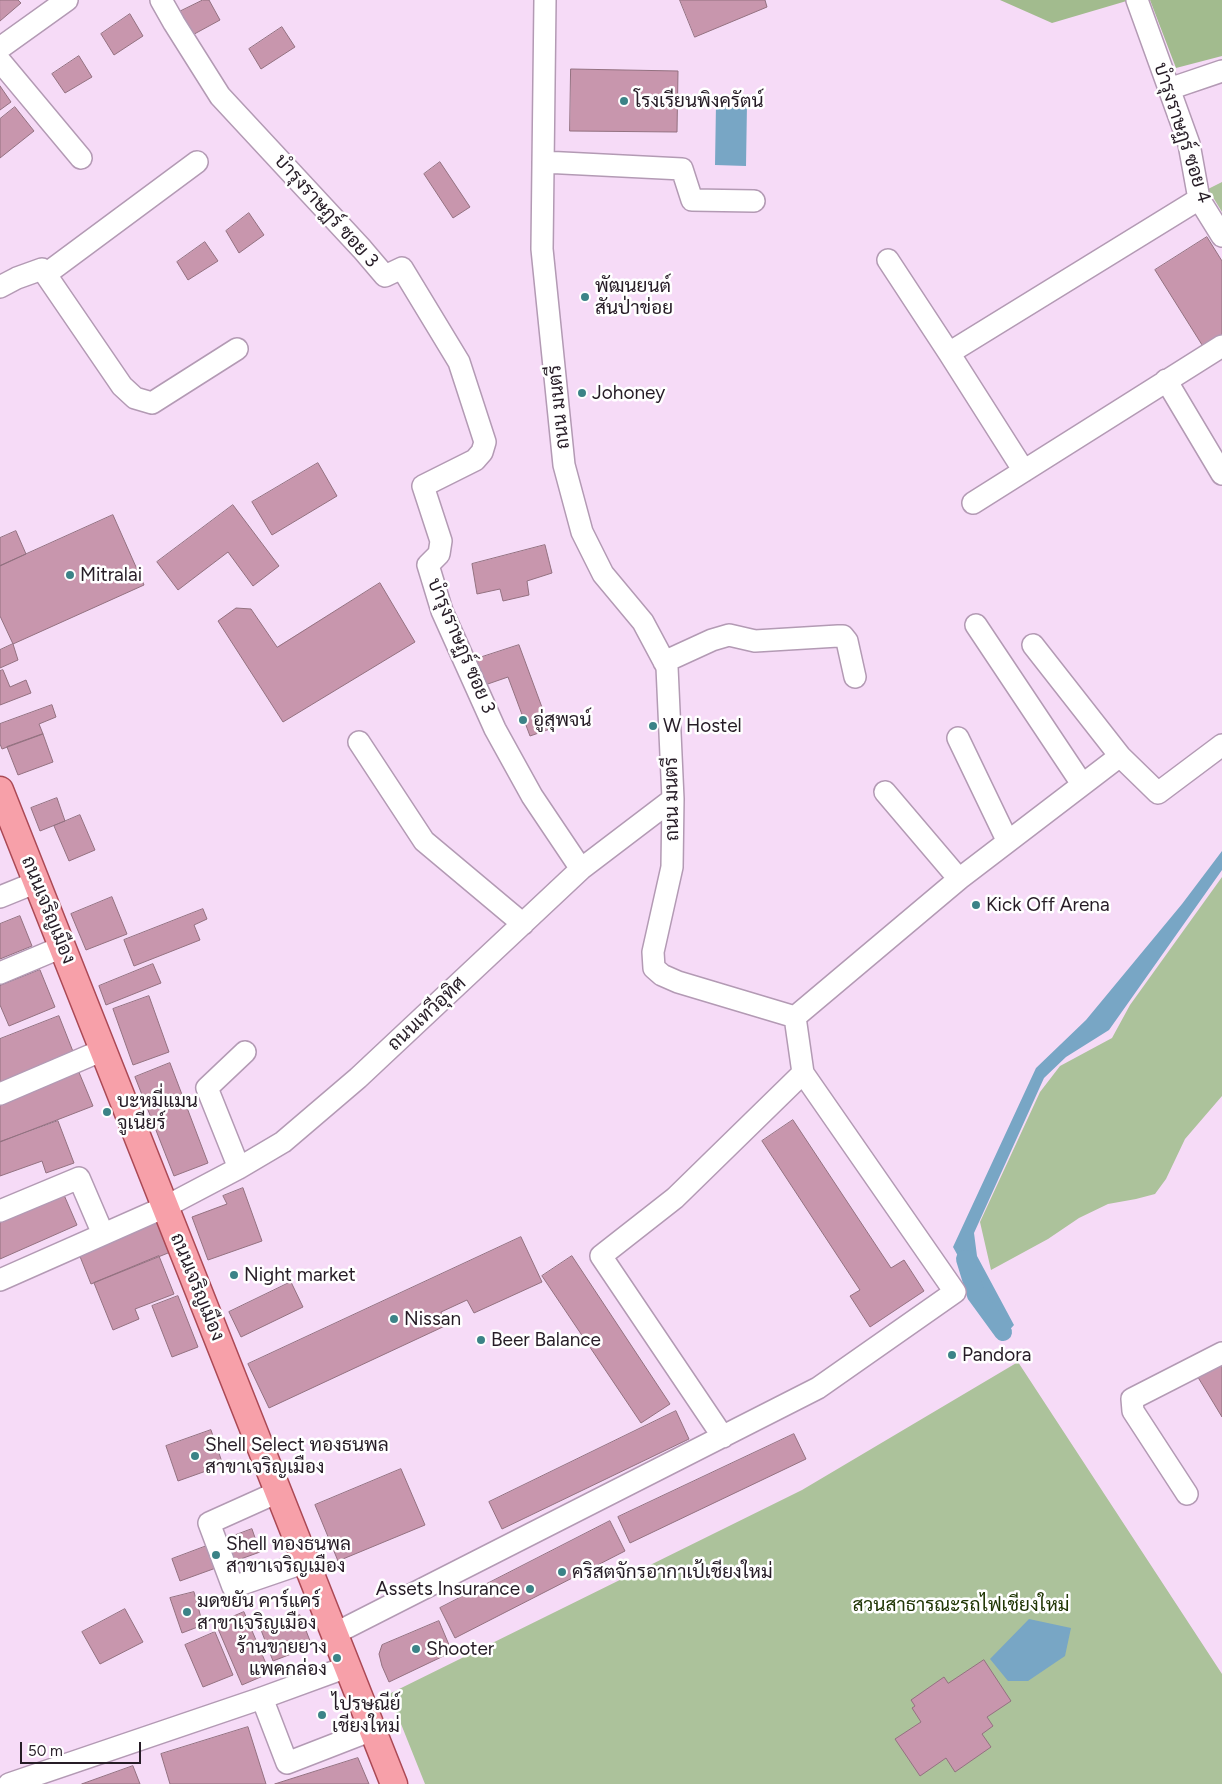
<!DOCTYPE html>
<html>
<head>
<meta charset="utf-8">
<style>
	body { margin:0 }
	#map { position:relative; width:1222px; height:1784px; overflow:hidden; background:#f6dbf7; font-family:Figtree,sans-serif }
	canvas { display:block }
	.scale { position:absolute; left:20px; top:1742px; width:121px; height:22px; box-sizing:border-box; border:2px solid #261c26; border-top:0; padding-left:6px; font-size:15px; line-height:18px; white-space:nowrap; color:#261c26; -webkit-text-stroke:4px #fff; paint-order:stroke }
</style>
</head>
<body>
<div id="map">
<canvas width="1222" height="1784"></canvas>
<div class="scale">50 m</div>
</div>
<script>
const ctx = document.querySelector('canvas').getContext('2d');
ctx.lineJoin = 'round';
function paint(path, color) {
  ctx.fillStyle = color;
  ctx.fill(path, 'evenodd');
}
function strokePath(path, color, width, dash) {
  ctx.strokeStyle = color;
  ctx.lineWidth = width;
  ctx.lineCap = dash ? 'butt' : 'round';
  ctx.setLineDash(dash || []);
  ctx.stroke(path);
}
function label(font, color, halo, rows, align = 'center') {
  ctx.font = font + ' Figtree,Sarabun,sans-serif';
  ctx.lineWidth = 5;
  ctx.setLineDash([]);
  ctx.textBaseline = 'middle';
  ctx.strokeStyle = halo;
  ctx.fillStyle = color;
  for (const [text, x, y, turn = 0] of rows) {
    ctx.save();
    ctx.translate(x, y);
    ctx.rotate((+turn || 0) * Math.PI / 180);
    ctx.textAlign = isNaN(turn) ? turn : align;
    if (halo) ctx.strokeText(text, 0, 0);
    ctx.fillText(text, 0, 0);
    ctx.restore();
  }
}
paint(new Path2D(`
	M1222 182V212L1208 189Z
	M1222 877V1096L1185 1139 1166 1179 1155 1194 1136 1199 1108 1204 1079 1218 1048 1239 991 1270 980 1222 1040 1092 1060 1066 1112 1038 1130 1005Z
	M1018 1362 1222 1674V1784H425L389 1694 802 1490Z`), '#acc29b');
paint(new Path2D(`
	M1000 0H1130L1052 23Z
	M1150 0H1222V56L1176 68Z`), '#a2bb8e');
paint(new Path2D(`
	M716 104H747L746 166 715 165Z
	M1222 851V870L1109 1030 1066 1057 1044 1078 974 1233 977 1256 1014 1325 1003 1337 953 1247 1036 1068 1086 1020 1182 904Z
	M1029 1619 1071 1628 1065 1656 1028 1681H1008L990 1659Z`), '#78a6c5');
strokePath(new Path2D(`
	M965 1259 976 1295 1003 1332`), '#78a6c5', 18);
const building = new Path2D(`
	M0 0H18L21 3 0 21Z
	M203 0H209L220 20 187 38 175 14Z
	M680 0H765L767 7 695 37Z
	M130 14 143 36 114 55 101 34Z
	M282 27 295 47 261 69 249 49Z
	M79 56 92 77 65 93 52 74Z
	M571 69 678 71 677 132 570 131Z
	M0 86 11 102 0 110Z
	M15 107 34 131 0 158V119Z
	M440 162 470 207 453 218 424 174Z
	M249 213 264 235 239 253 226 231Z
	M1207 237 1222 261V337L1204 348 1155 270Z
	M205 242 218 261 188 280 177 262Z
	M318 463 337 496 272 535 252 502Z
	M233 505 279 566 253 586 228 552 178 590 157 562Z
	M113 515 144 585 13 644 0 616V566Z
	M16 531 26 554 0 566V538Z
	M545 545 552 573 527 581 529 595 503 601 500 589 477 594 472 564Z
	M380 583 415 642 283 722 218 621 236 608 251 609 277 647Z
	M13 644 18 660 0 668V650Z
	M519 645 550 729 530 736 508 677 482 686 473 660Z
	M3 670 10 687 26 680 31 693 0 705V671Z
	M52 705 56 717 39 724 43 734 2 749 0 744V724Z
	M43 734 53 762 18 775 7 747Z
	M57 798 65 821 40 831 31 808Z
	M80 815 95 850 69 861 54 826Z
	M112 897 127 934 86 950 71 914Z
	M203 909 207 919 194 925 200 940 134 966 124 940Z
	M20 916 32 946 0 959V924Z
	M153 964 161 983 106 1005 99 986Z
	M40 970 55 1007 9 1026 0 1005V986Z
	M149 996 169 1052 133 1065 113 1009Z
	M59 1016 74 1054 0 1083V1039Z
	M170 1063 208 1163 174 1176 135 1077Z
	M78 1070 93 1106 0 1142V1101Z
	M793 1120 891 1268 904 1260 924 1291 870 1327 850 1296 860 1290 762 1141Z
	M58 1121 74 1163 46 1173 42 1161 0 1176V1142Z
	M243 1188 262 1241 208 1260 192 1217 227 1204 223 1196Z
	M64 1195 77 1225 0 1259V1222Z
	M161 1221 173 1251 91 1284 79 1254Z
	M521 1237 542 1282 474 1313 467 1300 441 1312 447 1325 269 1408 248 1364Z
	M159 1256 174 1294 135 1309 139 1319 113 1330 94 1283Z
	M572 1256 670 1404 641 1423 542 1276Z
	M291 1282 303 1307 241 1337 229 1312Z
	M178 1296 198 1347 172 1357 152 1306Z
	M1222 1363V1417L1196 1374Z
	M676 1411 689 1439 502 1529 489 1502Z
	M211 1430 223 1465 178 1481 166 1446Z
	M794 1434 806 1459 630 1543 618 1517Z
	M401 1469 425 1525 338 1561 315 1505Z
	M610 1521 625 1551 455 1638 440 1608Z
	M252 1529 260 1552 180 1581 172 1559Z
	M194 1592 203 1625 182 1633 170 1598Z
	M125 1609 143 1642 100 1664 82 1632Z
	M244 1612 270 1673 242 1685 216 1624Z
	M300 1615 312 1646 273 1661 261 1630Z
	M439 1621 452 1652 389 1682 382 1666 379 1654 382 1645Z
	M215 1632 233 1675 203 1687 185 1645Z
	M984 1660 1011 1701 987 1717 993 1726 982 1734 991 1747 955 1772 946 1758 920 1776 895 1739 921 1722 912 1708 915 1706 911 1700 944 1677 948 1683Z
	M248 1727 266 1784H170L161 1754Z
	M358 1758 369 1784H275Z
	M133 1766 140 1784H82Z`);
paint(building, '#c896ad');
strokePath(building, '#937180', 1);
const minor = new Path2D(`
	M161 0 174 23 220 96 362 249 385 276 402 268 459 362 485 442 482 452 475 460 423 486 441 541 439 554 428 565 442 611 495 729 532 796 581 869
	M545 0 542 249 564 465 582 532 603 574 643 622 667 667 673 799 672 867 653 952 654 968 662 975 678 982 795 1017
	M1137 0 1189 144 1199 199 1222 236
	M0 48 67 0
	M0 61 81 158
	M1169 89 1222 71
	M543 162 682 169 692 200 754 201
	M888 260 949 353 1024 471
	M46 274 197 162
	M0 287 17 278 42 269 122 386 135 398 152 403 237 349
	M949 353 1199 199
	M1166 380 1222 474
	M973 503 1222 346
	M976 625 1082 784
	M1033 645 1120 756 1158 793 1222 745
	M664 662 712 640 729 635 755 641 838 636H843L847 641 855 677
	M958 738 1007 840
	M359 742 424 841 523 924
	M885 792 959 879
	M0 897 37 882
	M0 973 62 947
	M795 1017 959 879 1120 756
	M0 1094 103 1050
	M239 1168 207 1088 245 1052
	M0 1211 79 1178 103 1234
	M0 1280 165 1207 239 1168 283 1142 358 1078 581 869 673 799
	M723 1437 601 1256 675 1198 803 1073
	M278 1492 209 1523 233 1587 306 1562
	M1187 1494 1133 1411 1132 1399 1222 1353
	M334 1634 818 1388 955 1292 803 1073 795 1017
	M262 1698 287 1763 372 1730
	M9 1784 262 1698 347 1667`);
const major = new Path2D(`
	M0 790 394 1784`);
strokePath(minor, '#b39ab4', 24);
strokePath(major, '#ab4955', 29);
strokePath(minor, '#fff', 21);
strokePath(major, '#f7a0a9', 26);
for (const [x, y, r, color] of [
	[624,101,5,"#3b8387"],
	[585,297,5,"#3b8387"],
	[582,393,5,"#3b8387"],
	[70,575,5,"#3b8387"],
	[523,720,5,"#3b8387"],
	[653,726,5,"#3b8387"],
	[976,905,5,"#3b8387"],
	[107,1112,5,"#3b8387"],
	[234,1275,5,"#3b8387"],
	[394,1319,5,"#3b8387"],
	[481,1340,5,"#3b8387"],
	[952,1355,5,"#3b8387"],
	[195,1456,5,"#3b8387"],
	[216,1555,5,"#3b8387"],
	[562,1572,5,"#3b8387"],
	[530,1589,5,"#3b8387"],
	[187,1612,5,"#3b8387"],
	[416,1649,5,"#3b8387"],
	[337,1658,5,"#3b8387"],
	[322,1715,5,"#3b8387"]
]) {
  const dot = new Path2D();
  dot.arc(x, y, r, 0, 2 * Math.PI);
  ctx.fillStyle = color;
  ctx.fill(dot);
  strokePath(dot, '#fff', 2);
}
label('19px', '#261c26', '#fff', [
	["โรงเรียนพิงครัตน์",634,101],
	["พัฒนยนต์",595,286],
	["สันป่าข่อย",595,308],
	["Johoney",592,393],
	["Mitralai",80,575],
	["อู่สุพจน์",533,720],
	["W Hostel",663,726],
	["Kick Off Arena",986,905],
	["บะหมี่แมน",117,1101],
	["จูเนียร์",117,1123],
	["Night market",244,1275],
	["Nissan",404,1319],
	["Beer Balance",491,1340],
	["Pandora",962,1355],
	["Shell Select ทองธนพล",205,1445],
	["สาขาเจริญเมือง",205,1467],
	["Shell ทองธนพล",226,1544],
	["สาขาเจริญเมือง",226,1566],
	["คริสตจักรอากาเป้เชียงใหม่",572,1572],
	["Assets Insurance",520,1589,"right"],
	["มดขยัน คาร์แคร์",197,1601],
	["สาขาเจริญเมือง",197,1623],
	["ร้านขายยาง",327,1647,"right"],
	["แพคกล่อง",327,1669,"right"],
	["Shooter",426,1649],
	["ไปรษณีย์",332,1704],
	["เชียงใหม่",332,1726]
], 'left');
label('19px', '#261c26', '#fff', [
	["บำรุงราษฏร์ ซอย 4",1182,133,72],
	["บำรุงราษฏร์ ซอย 3",326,211,48],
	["ถนน มนตรี",559,407,-96],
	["บำรุงราษฏร์ ซอย 3",461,646,67],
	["ถนน มนตรี",672,799,-91],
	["ถนนเจริญเมือง",48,910,68],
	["ถนนเทวีอุทิศ",427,1014,-43],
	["ถนนเจริญเมือง",197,1287,68]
]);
label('19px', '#203605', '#fff', [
	["สวนสาธารณะรถไฟเชียงใหม่",961,1605]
]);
</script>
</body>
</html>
